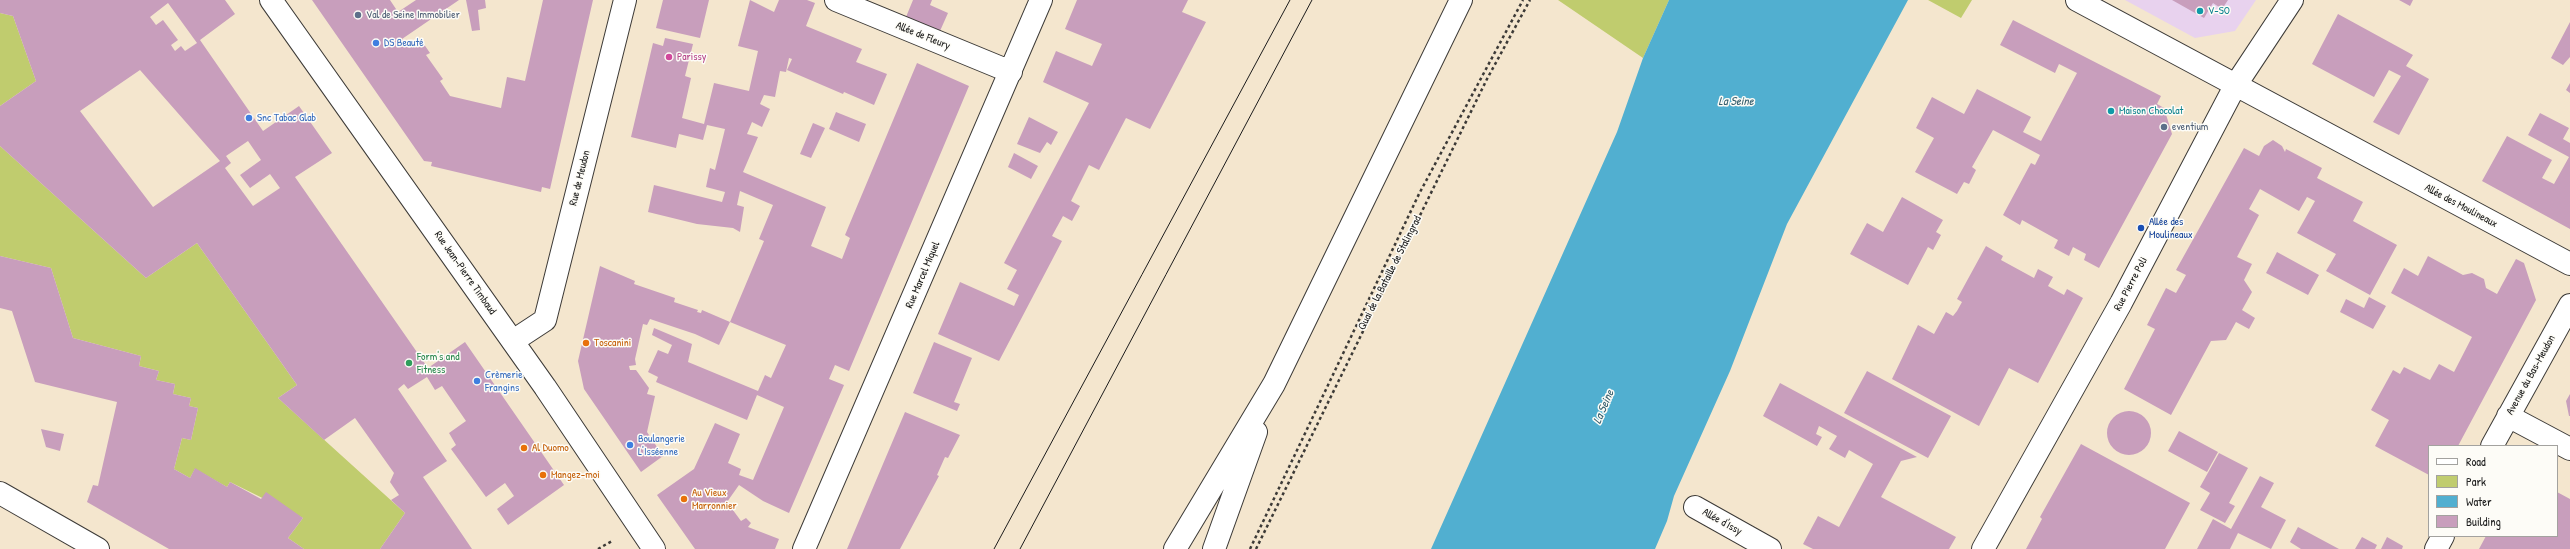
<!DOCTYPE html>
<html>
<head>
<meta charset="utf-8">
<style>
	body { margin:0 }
	#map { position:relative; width:2570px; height:549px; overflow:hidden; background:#f4e6ce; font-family:"Patrick Hand",sans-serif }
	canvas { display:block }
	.legend { position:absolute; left:2428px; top:445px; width:130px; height:92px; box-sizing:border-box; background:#fdfcf7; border:1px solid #a3a29f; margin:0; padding:5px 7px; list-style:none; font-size:12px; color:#1c1c1c }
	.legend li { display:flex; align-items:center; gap:8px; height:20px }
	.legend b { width:20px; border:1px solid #a3a29f }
</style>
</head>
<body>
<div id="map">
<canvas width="2570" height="549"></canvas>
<ul class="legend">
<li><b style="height:5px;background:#fff"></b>Road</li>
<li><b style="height:11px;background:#c0cc6e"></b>Park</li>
<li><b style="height:11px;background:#51afd0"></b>Water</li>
<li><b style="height:11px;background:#c89ebc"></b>Building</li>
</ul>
</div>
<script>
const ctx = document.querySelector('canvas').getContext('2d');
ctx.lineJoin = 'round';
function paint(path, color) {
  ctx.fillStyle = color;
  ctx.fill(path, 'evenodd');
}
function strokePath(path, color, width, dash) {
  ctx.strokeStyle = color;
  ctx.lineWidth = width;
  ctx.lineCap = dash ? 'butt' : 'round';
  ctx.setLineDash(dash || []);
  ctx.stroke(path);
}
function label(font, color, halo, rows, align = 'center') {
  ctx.font = font + ' "Patrick Hand",sans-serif';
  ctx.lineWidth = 3;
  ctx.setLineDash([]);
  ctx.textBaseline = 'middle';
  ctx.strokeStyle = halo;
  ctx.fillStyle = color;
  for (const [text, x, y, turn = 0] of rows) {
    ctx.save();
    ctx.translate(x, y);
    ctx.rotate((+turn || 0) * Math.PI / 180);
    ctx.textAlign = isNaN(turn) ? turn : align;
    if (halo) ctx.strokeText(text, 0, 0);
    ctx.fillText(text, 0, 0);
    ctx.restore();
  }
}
paint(new Path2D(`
	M2125 0H2256L2235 31 2195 38Z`), '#e8d2ee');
paint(new Path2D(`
	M1558 0H1669L1643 58Z
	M1928 0H1972L1961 18Z
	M0 13 13 16 36 81 0 106Z
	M0 146 146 278 197 243 297 385 278 398 405 513 380 549H304L288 538 303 518 230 482 227 487 195 469 190 478 174 469 182 438 191 440 198 408 189 406 191 398 173 394 175 384 156 380 159 371 139 366 141 356 73 338 51 268 0 256Z`), '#c0cc6e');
paint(new Path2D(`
	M1669 0H1908L1787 224 1730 371 1674 496 1667 521 1655 549H1431L1617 132 1643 58Z`), '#51afd0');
paint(new Path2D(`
	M0 0H225L235 14 200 40 263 131 299 106 332 153 295 177 428 368 465 342 564 485 508 525 497 509 514 496 505 483 486 497 451 449 456 445 449 433 466 421 442 386 435 390 427 377 408 389 404 384 398 389 447 461 423 477 472 549H380L405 513 391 500 399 495 390 482 394 473 355 418 324 440 278 398 297 385 197 243 146 278 0 146V106L36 81 13 16 0 13ZM168 3 197 43 185 51 181 46 175 51 171 45 178 40 163 20 156 25 150 17ZM140 70 220 161 153 207 80 111ZM248 141 261 160 240 175 250 188 270 174 280 188 253 206 225 168 231 163 226 156Z
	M312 0H390L398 12 416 0H459L402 39 409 48 421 40 430 53 426 55 443 79 440 81 450 96 501 108 507 77 525 81 543 0H593L550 189 542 187 541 192 431 166 432 162 424 161Z
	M466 0H485L486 8 478 10 480 30 472 31Z
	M663 0H709L700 38 656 28Z
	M750 0 774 12 779 0H807L815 3 806 26 862 49 856 62 887 74 874 105 844 92 843 94 787 70 792 59 789 58 786 72 780 71 775 97 764 95 760 104 770 109 762 127 752 122 747 134 758 137 743 172 826 207 811 246 842 259 850 238 845 235 917 63 969 86 849 371 835 365 829 379 844 385 789 513 763 501 739 485 727 502 741 521 746 518 751 523 748 527 779 539 775 549H695L657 495 694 469 715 423 740 434 728 463 741 469 739 475 753 480 784 407 757 395 747 420 656 382 658 377 648 372 658 350 668 354 672 345 652 335 654 328 692 344 688 362 758 391 765 375 771 378 786 345 730 322 719 345 695 334 650 319 647 325 643 324 635 359 636 365 629 366 630 370H636L649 388 647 394 655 396 647 432 663 456 641 472 584 389 578 361 600 266 635 281 634 284 675 298 674 302 698 310 697 312 701 313 702 310 730 322 764 241 759 239 773 205 740 191 737 205 744 207 740 232 733 228 697 224 648 212 654 185 722 202 725 192 706 187 710 168 715 170 725 129 707 125 703 140 679 134 676 148 631 137 653 43 663 46 665 38 693 44 685 76 691 78 682 118 704 124 714 83 749 91 758 51 738 46Z
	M913 0H932L930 5 948 13 940 31 906 17Z
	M1077 0H1188L1182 12 1206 22 1150 129 1126 118 1099 170 1089 165 1071 201 1080 206 1072 221 1063 216 1052 236 1062 241 999 361 938 334 960 282 1014 306 1019 295 1007 289 1017 270 1004 263 1089 103 1043 82 1056 51 1092 66 1102 44 1065 29Z
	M2172 0H2228L2222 9 2213 3 2204 18Z
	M2399 0H2413L2410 6Z
	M2338 14 2413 55 2406 66 2429 79 2399 135 2373 122 2401 76 2389 70 2374 97 2312 64Z
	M2013 20 2161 96 2157 104 2164 108 2172 134 2099 268 2084 260 2086 254 2073 247 2069 256 2054 248 2058 240 2022 220 2020 225 2003 215 2031 163 2035 165 2040 155 1995 131 1993 130 1972 167 1976 170 1969 184 1964 182 1957 194 1915 172 1934 138 1916 128 1932 97 1964 114 1977 89 2031 117 2023 132 2041 141 2077 73 2059 64 2055 73 2000 45Z
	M2570 22V57L2563 65 2551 58Z
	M2570 83V93L2566 90Z
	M836 112 866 124 859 142 829 129Z
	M2540 113 2569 128 2563 139 2570 143V229L2482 181 2507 136 2552 160 2542 178 2554 184 2569 157 2528 135Z
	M1029 117 1058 132 1051 145 1047 142 1040 153 1017 144Z
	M813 123 825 128 811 158 800 154Z
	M2273 140 2282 146 2285 152 2286 149 2322 168 2317 178 2363 202 2353 221 2397 245 2370 295 2326 271 2336 254 2297 233 2315 201 2307 197 2299 211 2260 189 2249 209 2259 215 2237 257 2252 264 2244 280 2252 292 2242 310 2255 318 2249 329 2236 322 2226 340 2211 341 2171 415 2124 389 2155 329 2147 325 2166 288 2176 293 2186 275 2176 270 2244 148 2259 156 2264 146Z
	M1014 153 1038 166 1031 179 1008 167Z
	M1902 197 1943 220 1936 232 1941 235 1933 250 1928 247 1908 285 1850 254 1867 223 1883 232Z
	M1986 246 2003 256 2001 260 2034 278 2038 269 2053 277 2048 286 2064 295 2067 289 2083 298 2038 383 2009 368 1979 426 1892 379 1918 325 1934 334 1946 312 1953 316 1957 311 1962 302 1957 299Z
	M2277 252 2319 275 2308 295 2266 273Z
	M0 256 51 268 73 338 141 356 139 366 159 371 156 380 175 384 173 394 191 398 189 406 198 408 191 440 182 438 174 469 190 478 195 468 227 487 230 482 261 499 266 492 303 518 288 538 304 549H169L87 502 93 485 98 486 117 402 35 382 12 311 0 308Z
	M2428 256 2463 275 2472 273 2484 279 2486 288 2497 294 2516 259 2524 263 2536 300 2458 446H2429V475L2375 446 2389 420 2371 410 2393 370 2400 374 2404 367 2430 380 2439 364 2454 372 2472 337 2391 293 2404 268 2418 276Z
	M2369 297 2386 306 2373 329 2340 312 2346 299 2364 308Z
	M934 342 972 358 954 402 960 404 957 411 913 393Z
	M1867 371 1951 416 1928 458 1844 413Z
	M1780 383 1917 457 1901 461 1881 497 1956 537 1949 549H1813L1803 544 1818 516 1839 527 1873 464 1849 450 1845 458 1829 449 1837 436 1819 426 1816 434 1822 437 1817 446 1763 416Z
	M2570 394V416H2569L2566 401Z
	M2107 433a22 22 0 1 1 44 0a22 22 0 1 1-44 0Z
	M905 412 960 435 948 458 945 457 937 475 939 476 900 549H847Z
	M41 429 64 434 60 451 46 447Z
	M2179 431 2218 452 2207 472 2168 451Z
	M2081 444 2190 503 2165 549H2026L2042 519 2040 517Z
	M2219 453 2248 468 2229 503 2235 506 2225 523 2200 510 2210 493 2200 487Z
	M2260 476 2274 483 2261 507 2286 520 2271 549 2238 533 2230 549H2197L2213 519 2231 529Z
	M2557 492 2570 499V549H2479L2486 536H2557Z
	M2298 527 2339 549H2301L2290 542Z
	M2362 537 2377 545 2375 549H2355Z
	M2387 537 2403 546 2402 549H2381Z`), '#c89ebc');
const minor = new Path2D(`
	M836 0 1011 72
	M2077 0 2570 264
	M513 341 545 320 625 0
	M2508 416 2570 449
	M2492 446 2570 305
	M1695 507 1770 549
	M804 549 1041 0
	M1983 549 2121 303 2235 86 2292 0
	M2436 549 2443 536`);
const secondary = new Path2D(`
	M271 0 545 387 654 549
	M0 493 98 549`);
const primary = new Path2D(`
	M1175 549 1274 384 1461 0
	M1214 549 1256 432`);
strokePath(minor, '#3c3a37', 24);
strokePath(secondary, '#3c3a37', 24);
strokePath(primary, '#3c3a37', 24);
strokePath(new Path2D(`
	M598 549 612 541
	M1250 549 1419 194 1523 0
	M1256 549 1487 79 1530 0`), '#3c3a37', 2.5, [3, 3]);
strokePath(minor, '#fff', 22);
strokePath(secondary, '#fff', 22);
strokePath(primary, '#fff', 22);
strokePath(new Path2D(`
	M994 549 1290 0
	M1020 549 1312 0`), '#1c1c1c', 1);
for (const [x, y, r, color] of [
	[2200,11,4,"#0f9aa8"],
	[358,15,4,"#5c6f8a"],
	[376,43,4,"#3f7fe0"],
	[669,57,4,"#d1479c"],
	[2111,111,4,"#0f9aa8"],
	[249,118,4,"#3f7fe0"],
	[2164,127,4,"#5c6f8a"],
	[2141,228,4,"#1a4fb4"],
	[586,343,4,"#e8710a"],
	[409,363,4,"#2e9e5b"],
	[477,381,4,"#3f7fe0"],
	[630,445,4,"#3f7fe0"],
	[524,448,4,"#e8710a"],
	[543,475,4,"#e8710a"],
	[684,499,4,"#e8710a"]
]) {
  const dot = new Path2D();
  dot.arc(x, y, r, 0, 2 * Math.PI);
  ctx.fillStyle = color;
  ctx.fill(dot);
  strokePath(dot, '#fdfcf7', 1.5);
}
label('11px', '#0d838f', '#fdfcf7', [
	["V-SO",2208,11],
	["Maison Chocolat",2119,111]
], 'left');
label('11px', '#4e5e75', '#fdfcf7', [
	["Val de Seine Immobilier",366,15],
	["eventium",2172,127]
], 'left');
label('11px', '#1c1c1c', '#fdfcf7', [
	["Allée de Fleury",923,36,22],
	["Rue de Meudon",580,178,-76],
	["Allée des Moulineaux",2461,206,28],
	["Rue Jean-Pierre Timbaud",465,273,55],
	["Quai de la Bataille de Stalingrad",1390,273,-63],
	["Rue Marcel Miquel",923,275,-67],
	["Rue Pierre Poli",2131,284,-62],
	["Avenue du Bas-Meudon",2531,375,-61],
	["Allée d'Issy",1722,522,29]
]);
label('11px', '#366cbe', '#fdfcf7', [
	["DS Beauté",384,43],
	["Snc Tabac Glab",257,118],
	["Crèmerie",485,375],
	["Frangins",485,388],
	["Boulangerie",638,439],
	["L'Isséenne",638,452]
], 'left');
label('11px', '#b23c85', '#fdfcf7', [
	["Parissy",677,57]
], 'left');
label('11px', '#164399', '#fdfcf7', [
	["Allée des",2149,222],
	["Moulineaux",2149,235]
], 'left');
label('11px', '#c56008', '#fdfcf7', [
	["Toscanini",594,343],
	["Al Duomo",532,448],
	["Mangez-moi",551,475],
	["Au Vieux",692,493],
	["Marronnier",692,506]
], 'left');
label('11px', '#27864d', '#fdfcf7', [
	["Form's and",417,357],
	["Fitness",417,370]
], 'left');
label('italic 12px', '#345e6d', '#fdfcf7', [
	["La Seine",1736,102],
	["La Seine",1604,407,-67]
]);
</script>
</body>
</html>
